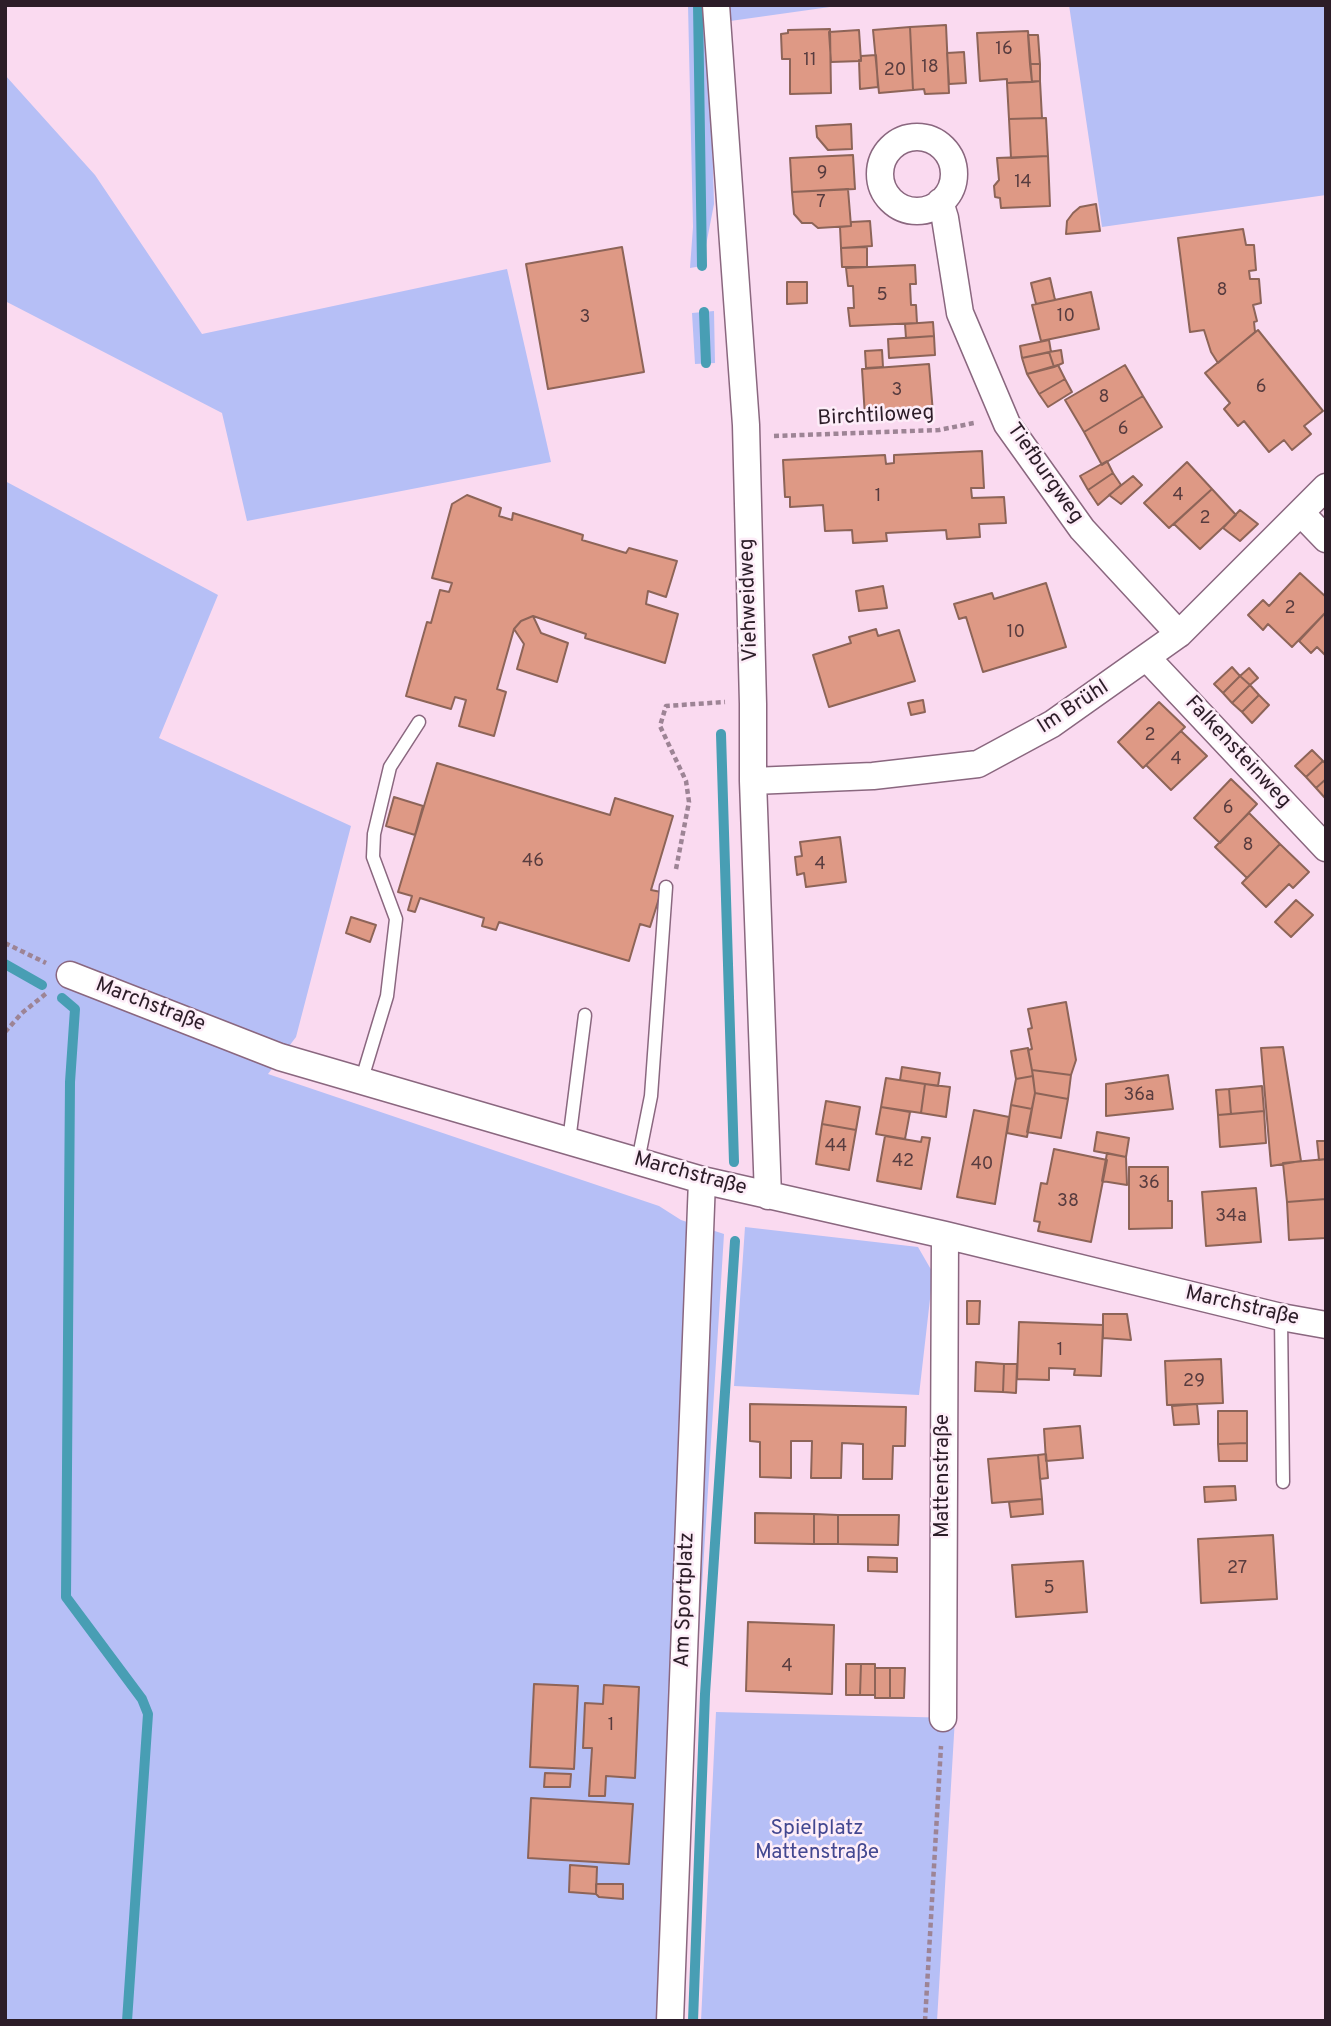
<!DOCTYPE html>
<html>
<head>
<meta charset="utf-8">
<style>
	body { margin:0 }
	#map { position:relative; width:1331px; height:2026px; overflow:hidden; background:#fadaf0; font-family:Overpass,sans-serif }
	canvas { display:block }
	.frame { position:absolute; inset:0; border:7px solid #2c1d28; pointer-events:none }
</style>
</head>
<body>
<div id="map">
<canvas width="1331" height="2026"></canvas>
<div class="frame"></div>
</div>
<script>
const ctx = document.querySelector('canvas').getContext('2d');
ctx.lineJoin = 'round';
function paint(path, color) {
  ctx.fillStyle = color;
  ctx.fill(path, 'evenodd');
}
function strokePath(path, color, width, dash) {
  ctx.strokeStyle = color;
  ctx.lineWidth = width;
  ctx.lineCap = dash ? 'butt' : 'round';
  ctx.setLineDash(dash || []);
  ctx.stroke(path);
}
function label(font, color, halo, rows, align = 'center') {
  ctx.font = font + ' Overpass,sans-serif';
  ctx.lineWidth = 5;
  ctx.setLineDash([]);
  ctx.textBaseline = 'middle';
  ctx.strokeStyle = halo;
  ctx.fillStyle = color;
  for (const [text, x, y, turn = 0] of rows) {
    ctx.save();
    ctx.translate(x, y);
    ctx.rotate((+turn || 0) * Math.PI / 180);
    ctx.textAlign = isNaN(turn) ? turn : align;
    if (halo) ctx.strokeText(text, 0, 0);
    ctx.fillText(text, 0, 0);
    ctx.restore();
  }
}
paint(new Path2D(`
	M688 5H844L709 24 714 204 702 266 690 268 693 227Z
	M1069 5H1326V195L1102 227Z
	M5 75 95 175 202 334 507 269 551 462 247 521 222 413 5 301Z
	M714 311 715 363 695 364 692 313Z
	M5 481 218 595 159 738 351 826 296 1037 268 1074 659 1206 681 1220 724 1234 691 1761 683 2021H5Z
	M745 1227 918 1247 933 1273 919 1395 734 1386Z
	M716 1712 955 1718 937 2021H701Z`), '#b6bff6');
strokePath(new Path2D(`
	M698 5 702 266
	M704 312 706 363
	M721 734 734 1162
	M5 964 42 985
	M62 998 75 1009 70 1082 66 1597 142 1699 148 1714 127 2021
	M693 2021 705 1694 735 1241`), '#489eb4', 10);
const building = new Path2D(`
	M946 25 949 93 925 94 924 89 913 90 910 27Z
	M910 27 913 90 879 93 873 30Z
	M830 29 831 93 790 94V59H782L781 34 788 33V30Z
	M859 30 861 61 831 62 829 32Z
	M1028 31 1032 82 1007 83V79L980 81 977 33Z
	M1028 35H1038L1040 64H1030Z
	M964 52 966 83 949 84 947 53Z
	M876 55 878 87 860 89 859 60 861 61V56Z
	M1030 64H1040V81L1032 82Z
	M1040 81 1042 118 1009 119 1007 83Z
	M1046 118 1048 156 1011 158 1009 119Z
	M851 124 852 149 828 150 817 137 816 126Z
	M853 155 855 189 792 192 790 158Z
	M1048 156 1050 206 1001 208 1000 198 995 197 994 186 999 180 997 158Z
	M848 189 851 226 818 228 812 223H802L794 214 792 192Z
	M1096 204 1100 231 1066 234 1067 221 1073 213 1080 207Z
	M870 221 872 246 841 248 840 227 851 226V222Z
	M1243 229 1246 245H1254L1256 270 1249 271 1250 279H1259L1261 303 1253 305 1257 321 1254 322 1255 332 1218 363 1211 352 1204 330 1190 332 1178 238Z
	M622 247 644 372 548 389 526 264Z
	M867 247V267H842L841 248Z
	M915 265 916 284H910L911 305H916L917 323 850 326 848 308H854L853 286H848L846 268Z
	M1050 278 1055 300 1036 304 1031 283Z
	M787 282H807V303L787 304Z
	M1091 292 1099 329 1041 341 1032 305Z
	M933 322 934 336 906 338 905 324Z
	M1258 330 1323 411 1304 426 1311 434 1292 450 1284 440 1269 452 1244 421 1238 426 1224 409 1230 403 1205 373Z
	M934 336 935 355 889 358 888 339Z
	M1049 340 1051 352 1022 358 1020 346Z
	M882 350 883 367 866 368 865 351Z
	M1061 350 1063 363 1054 367 1049 352Z
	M1049 352 1054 367 1027 374 1022 358Z
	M929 364 933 413 908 415 909 418 894 419 893 415 865 417 862 369Z
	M1058 365 1065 379 1039 394 1027 374Z
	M1125 365 1143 396 1084 432 1065 400Z
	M1065 379 1072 392 1048 407 1039 394Z
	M1143 396 1162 427 1102 465 1084 432Z
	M982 451 984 488H971L972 498 1004 497 1006 523 979 524 980 537 947 539 946 530 886 533 887 541 853 543 852 530 825 531 823 505 790 507V497H785L783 460 885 455 886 464 894 463V455Z
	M1107 461 1113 473 1088 490 1080 476Z
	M1187 462 1212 489 1169 528 1144 503Z
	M1113 473 1121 485 1098 505 1088 490Z
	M1133 476 1142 485 1121 504 1109 495Z
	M1212 489 1236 515 1200 549 1174 524Z
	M467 495 501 508 499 516 512 520 513 513 583 535 582 540 626 553 629 548 677 561 666 597 648 591 646 604 678 614 665 663 585 638 586 634 533 616 521 621 514 629 497 689 506 692 494 736 459 726 466 700 455 697 451 709 406 696 427 622 431 623 440 590 449 592 452 583 432 578 452 504Z
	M1240 510 1258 524 1240 541 1223 528Z
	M1300 573 1326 597V612L1292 647 1268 624 1263 630 1248 615 1263 600 1269 606Z
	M1046 583 1066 647 983 672 966 617 959 619 954 604 992 593 994 599Z
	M883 586 887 608 859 611 856 591Z
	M1326 612V656L1317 647 1311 653 1299 641Z
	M533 616 541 633 568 643 557 682 517 669 524 644 514 629 521 621Z
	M876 629 878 636 899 630 915 681 829 707 813 655 851 643 849 637Z
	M1232 667 1240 676 1223 693 1214 684Z
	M1249 668 1258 678 1250 685 1240 676Z
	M1240 676 1250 685 1232 703 1223 693Z
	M1250 685 1259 695 1242 712 1232 703Z
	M1259 695 1269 705 1252 723 1242 712Z
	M923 700 925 712 911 715 908 703Z
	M1159 702 1185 727 1143 768 1118 742Z
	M1181 731 1207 756 1171 790 1146 765Z
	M1312 750 1323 761 1306 777 1295 766Z
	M1323 761 1326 764V779L1316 788 1306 777Z
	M437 763 610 815 615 798 673 816 651 890 661 892 650 927 640 924 629 961 499 922 496 930 482 926 484 918 420 898 415 912 408 910 412 896 398 892Z
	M1231 779 1257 804 1220 843 1194 818Z
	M1326 779V798H1325L1316 788Z
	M394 797 423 806 415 835 386 826Z
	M1249 813 1280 844 1247 878 1215 847Z
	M840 837 846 882 806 887 804 873 797 875 795 857 802 856 800 842Z
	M1280 844 1309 872 1293 888 1289 884 1266 907 1242 883Z
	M1296 900 1313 915 1291 937 1275 922Z
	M351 917 376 925 370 942 346 933Z
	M1066 1002 1076 1060 1071 1075 1032 1070 1028 1050 1032 1049 1028 1029 1032 1028 1028 1009Z
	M1283 1047 1301 1161 1271 1166 1261 1048Z
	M1028 1048 1033 1076 1016 1079 1011 1051Z
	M902 1067 940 1073 938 1086 900 1080Z
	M1032 1070 1071 1075 1068 1099 1035 1093Z
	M1168 1075 1173 1109 1106 1116V1084Z
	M1033 1076 1035 1093 1032 1109 1011 1105 1016 1079Z
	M886 1078 925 1084 921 1113 881 1107Z
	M925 1084 950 1087 946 1117 921 1113Z
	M1262 1086 1264 1111 1231 1114 1229 1089Z
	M1229 1089 1231 1114 1218 1115 1216 1090Z
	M1035 1093 1068 1099 1061 1138 1027 1132Z
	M826 1101 860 1107 856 1130 822 1124Z
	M1011 1105 1032 1109 1027 1137 1007 1133Z
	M881 1107 910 1112 905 1139 876 1134Z
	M974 1110 1009 1117 995 1204 957 1197Z
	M1264 1111 1266 1143 1220 1147 1218 1115Z
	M822 1124 856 1130 849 1170 816 1164Z
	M1097 1132 1129 1138 1126 1157 1094 1151Z
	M885 1136 921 1142 922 1137 930 1138 921 1189 877 1181Z
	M1317 1141H1326V1159L1319 1160Z
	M1054 1149 1107 1160 1091 1242 1038 1231 1040 1222 1034 1221 1041 1183 1047 1184Z
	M1107 1153 1126 1157 1127 1185 1102 1181Z
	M1326 1159V1199L1287 1202 1283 1163Z
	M1129 1167H1168V1201H1172V1228L1129 1229Z
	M1256 1188 1261 1242 1206 1246 1202 1192Z
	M1326 1199V1238L1289 1240 1287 1202Z
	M967 1301H980L979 1324H967Z
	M1103 1314H1127L1131 1340 1103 1338Z
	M1019 1322 1103 1325 1101 1376 1074 1375 1075 1369 1049 1368V1380L1017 1379Z
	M1221 1359 1223 1403 1167 1405 1165 1361Z
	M976 1362 1004 1364 1003 1392 975 1391Z
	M1004 1364H1017L1016 1393 1003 1392Z
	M750 1404 906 1407 905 1446H893L892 1479H863V1444L842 1443 841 1478H811L812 1441H791V1478L760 1477V1442L750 1441Z
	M1197 1404 1199 1424 1174 1425 1172 1406Z
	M1218 1411H1247V1443L1218 1444Z
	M1080 1426 1083 1458 1046 1461 1044 1429Z
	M1247 1443V1461H1219L1218 1444Z
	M1046 1454 1048 1478 1040 1479 1038 1455Z
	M1038 1455 1042 1499 992 1503 988 1459Z
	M1235 1486 1236 1500 1205 1502 1204 1487Z
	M1042 1499 1043 1514 1011 1517 1009 1502Z
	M755 1513 814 1514V1544L755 1543Z
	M814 1514 838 1515V1544H814Z
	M838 1515H899L898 1545 838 1544Z
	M1273 1535 1277 1599 1201 1603 1198 1539Z
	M868 1557 897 1558V1572L868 1571Z
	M1083 1561 1087 1612 1016 1617 1012 1565Z
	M748 1622 834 1625 832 1694 746 1691Z
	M846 1664H861L860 1695H846Z
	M861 1664H875V1695H860Z
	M875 1668H890V1698H875Z
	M890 1668H905L904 1698H890Z
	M534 1684 578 1686 574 1769 530 1767Z
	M604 1685 639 1687 635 1778 606 1776 605 1796H589L592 1748H583L585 1703 603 1704Z
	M545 1773 571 1774 570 1787H544Z
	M531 1798 633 1804 629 1864 528 1858Z
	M570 1865 597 1867 596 1894 569 1892Z
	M596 1884H623V1899L599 1897 596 1894Z`);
paint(building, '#de9985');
strokePath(building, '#8d6458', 2);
const service = new Path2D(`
	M361 1082 387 996 396 919 373 857 374 834 390 767 419 722
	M569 1141 585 1015
	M638 1161 651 1096 666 887
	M1281 1317 1283 1482`);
const minor = new Path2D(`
	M716 5 746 425 753 704V781L768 1196
	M880 174a37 37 0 1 1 74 0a37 37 0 1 1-74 0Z
	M940 202 945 218 960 313 1007 424 1082 529 1179 634
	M1301 513 1326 539
	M1148 659 1326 848
	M753 781 873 776 978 764 1052 724 1179 634 1326 487
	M70 975 280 1057 702 1180 945 1235 1281 1317 1326 1325
	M943 1718 945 1235
	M670 2021 702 1180`);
strokePath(service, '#8a677f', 15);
strokePath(minor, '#8a677f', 29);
strokePath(new Path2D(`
	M774 436 939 430 974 423
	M676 869 689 802 686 781 660 726 666 706 725 702
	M5 943 46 963
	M5 1032 22 1013 48 992
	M925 2021 941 1746`), '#9d8495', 4.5, [5, 3.5]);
strokePath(service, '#fff', 12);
strokePath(minor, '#fff', 26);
label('18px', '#583c3f', null, [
	["16",1004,50],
	["11",810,61],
	["18",930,68],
	["20",895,71],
	["9",822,174],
	["14",1023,183],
	["7",821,203],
	["8",1222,291],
	["5",882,296],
	["10",1066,317],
	["3",585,318],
	["6",1261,388],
	["3",897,391],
	["8",1104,398],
	["6",1123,430],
	["4",1178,496],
	["1",878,497],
	["2",1205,519],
	["2",1290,609],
	["10",1016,633],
	["2",1150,736],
	["4",1176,760],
	["6",1228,809],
	["8",1248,846],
	["46",533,862],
	["4",820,865],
	["36a",1139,1096],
	["44",836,1147],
	["42",903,1162],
	["40",982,1165],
	["36",1149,1184],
	["38",1068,1202],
	["34a",1231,1217],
	["1",1060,1351],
	["29",1194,1382],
	["27",1237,1569],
	["5",1049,1589],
	["4",787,1667],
	["1",611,1726]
]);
label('21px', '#2c1d28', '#fdedf8', [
	["Birchtiloweg",876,417,-3],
	["Tiefburgweg",1044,474,55],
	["Viehweidweg",750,600,-92],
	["Im Brühl",1074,708,-33],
	["Falkensteinweg",1237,753,47],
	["Marchstraße",150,1006,21],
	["Marchstraße",690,1175,15],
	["Marchstraße",1242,1307,13],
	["Mattenstraße",944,1476,-90],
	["Am Sportplatz",686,1600,-88]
]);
label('21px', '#434891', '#fdedf8', [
	["Spielplatz",817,1830],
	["Mattenstraße",817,1854]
]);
</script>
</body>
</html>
